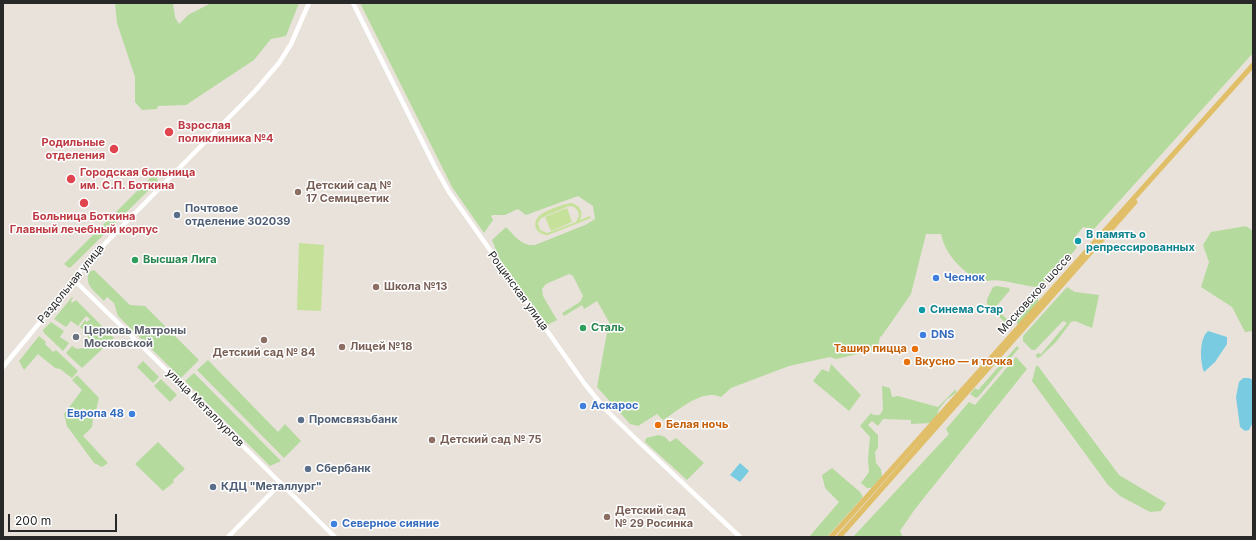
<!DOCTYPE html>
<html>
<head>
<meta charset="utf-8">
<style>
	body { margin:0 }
	#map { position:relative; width:1256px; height:540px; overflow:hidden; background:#e9e2db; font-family:Inter,sans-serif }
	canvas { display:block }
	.frame { position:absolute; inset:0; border:4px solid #282828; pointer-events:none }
	.scale { position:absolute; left:8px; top:514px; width:109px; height:18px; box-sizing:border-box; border:2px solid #282828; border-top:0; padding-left:5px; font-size:12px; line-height:14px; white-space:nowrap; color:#282828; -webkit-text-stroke:3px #fff; paint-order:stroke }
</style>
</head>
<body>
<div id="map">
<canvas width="1256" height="540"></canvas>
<div class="frame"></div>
<div class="scale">200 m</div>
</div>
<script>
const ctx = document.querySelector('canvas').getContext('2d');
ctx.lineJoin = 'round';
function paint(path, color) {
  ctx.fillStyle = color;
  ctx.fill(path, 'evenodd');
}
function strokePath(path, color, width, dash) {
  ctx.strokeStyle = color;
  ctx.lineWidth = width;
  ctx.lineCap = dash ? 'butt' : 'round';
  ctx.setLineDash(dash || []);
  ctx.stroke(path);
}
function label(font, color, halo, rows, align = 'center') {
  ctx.font = font + ' Inter,sans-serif';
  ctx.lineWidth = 3;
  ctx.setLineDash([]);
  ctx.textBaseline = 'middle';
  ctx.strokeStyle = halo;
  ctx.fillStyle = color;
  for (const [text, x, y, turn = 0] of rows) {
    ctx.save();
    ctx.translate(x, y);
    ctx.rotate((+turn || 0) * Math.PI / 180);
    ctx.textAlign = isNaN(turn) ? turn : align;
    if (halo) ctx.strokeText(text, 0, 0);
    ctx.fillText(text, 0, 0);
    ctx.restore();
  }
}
paint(new Path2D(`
	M115 3H173L175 17 179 24 188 15 211 3H299L286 36 271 39 254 60 186 105 158 106 157 109 142 110 135 102V77L117 23Z
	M360 3H1253V53L1094 229 1083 227 1075 237 1073 241 1077 248 1040 287C1020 287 998 275 980 283 962 269 946 257 941 234H926L911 294 881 337 880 336 878 349 836 359 830 357 789 366 731 388 721 397C702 388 679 410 663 420L657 414 638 426 630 424 597 387 609 322 597 301 584 309 582 305 564 316 562 313 580 302 583 296 573 276 569 274 546 284 542 289 543 296 557 320 547 325 500 260 492 240 506 227C516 237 521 246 535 245L585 225 595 219 593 206 578 196 526 215 518 209 505 215H493L491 216 493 220 484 233 452 187Z
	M155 173 158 181 71 267 69 268 64 264Z
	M1246 226 1253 231V331L1245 332 1232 307 1201 287 1209 262 1203 245 1211 232Z
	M94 270 130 305 145 306 199 360 181 378 118 316 114 303 107 297 104 301C95 291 84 286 89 272Z
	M997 286 1009 288 1010 290 995 308 1007 319 1011 328 993 311 987 304V299L993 287Z
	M1067 287 1075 292 1099 295 1092 328 1075 321 1071 322 1056 342 1040 357 1037 358 1036 355 1038 353 1041 354 1067 323 1063 321 1035 350H1032L1023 341V336Z
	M1035 296 1038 298V303L1019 324H1017L1016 312 1022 305Z
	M72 297 73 298 71 301 72 303 76 300 114 338 82 368 66 353 72 346 77 349 83 348C92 341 88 333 80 327L85 320 87 322 90 319 86 316 78 326 71 321 66 327 54 319Z
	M51 322 64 331 60 337 69 343 63 351 44 333 43 330Z
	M39 336 46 342 45 344 53 352 56 350 78 371 72 378 60 369 55 368 38 354 24 370 19 361Z
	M1017 346 1019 348 979 396 976 398 970 394 975 388 978 390Z
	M1016 357 1027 369 915 509 900 531 903 537H853L949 434 946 429 969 402 975 405Z
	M208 360 278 432 285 424 301 441 284 458 197 370Z
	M143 361 159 377 153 383 137 367Z
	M831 364 861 395 849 411 813 381 822 369 829 372Z
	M1036 366H1038L1119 475 1166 503 1161 511 1150 512 1120 496 1108 485 1032 381Z
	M194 373 281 461 270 466 185 381Z
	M77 375 99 398 95 415 93 417 85 414 87 411 83 408 77 413 81 418 83 416 93 419 92 427 83 436 108 463 102 467 94 463 67 426 64 414 82 390 72 380Z
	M161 379 177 395 170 402 154 386Z
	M882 386 890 388 892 397 898 396 938 407 956 389V393L947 399 939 409 937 415 931 423 911 424V420L883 419 878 426 872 421 868 425 878 435V448L875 452 876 463 881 469 882 477 871 488H867L861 483 869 472 868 459 870 437 860 426 871 413 874 415H879L882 412 883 409Z
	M659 435 665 437 670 442 676 438 704 463 687 480 645 442 646 438Z
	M158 442 185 469 173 480 174 482 163 491 135 464Z
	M832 468 860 492 863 497 827 537H809L839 502 825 488 822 475Z`), '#b5da9d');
paint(new Path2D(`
	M571 203C580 205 584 212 580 220L590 216 591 218 548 235C544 235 540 234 537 230 534 226 535 220 539 216 544 211 563 204 571 203ZM569 206 574 207 578 211 579 216 576 222 547 233 540 230 538 223 541 218Z
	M567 208 572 222 551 231 545 217Z
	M299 243 324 245 321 311 297 310Z`), '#c6e19a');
paint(new Path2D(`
	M1208 331 1227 337V344L1215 362 1204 372C1200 361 1199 339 1208 331Z
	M1243 378H1249L1253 380V422L1249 430 1245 431 1240 427 1236 397 1239 382Z
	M740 463 749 471 740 482 730 475Z`), '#78cbe1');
strokePath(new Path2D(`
	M353 3 436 169 449 192 584 383 605 409 638 441 740 537
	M74 280 148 352 335 537
	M3 367 69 287 85 264 255 91 279 63 291 44 309 3
	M228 537 281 483`), '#fff', 4.5);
strokePath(new Path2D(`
	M831 537 1253 65
	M839 537 1135 202`), '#e1be68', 5);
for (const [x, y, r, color] of [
	[169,132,5,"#e0444e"],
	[114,149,5,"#e0444e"],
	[71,179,5,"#e0444e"],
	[298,192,4,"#8d6e63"],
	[84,203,5,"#e0444e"],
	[177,215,4,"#5c6f8a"],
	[1078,241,4,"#0f9aa8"],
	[135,260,4,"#2e9e5b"],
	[936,278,4,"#3f7fe0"],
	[376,287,4,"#8d6e63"],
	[922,310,4,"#0f9aa8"],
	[583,328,4,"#2e9e5b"],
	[923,335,4,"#3f7fe0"],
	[76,337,4,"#6b7280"],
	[264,340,4,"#8d6e63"],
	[342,347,4,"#8d6e63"],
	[915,349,4,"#e8710a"],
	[907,362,4,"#e8710a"],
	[583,406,4,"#3f7fe0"],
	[132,414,4,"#3f7fe0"],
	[301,420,4,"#5c6f8a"],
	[658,425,4,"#e8710a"],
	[432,440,4,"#8d6e63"],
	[308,469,4,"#5c6f8a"],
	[213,487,4,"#5c6f8a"],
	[607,517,4,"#8d6e63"],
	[334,524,4,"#3f7fe0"]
]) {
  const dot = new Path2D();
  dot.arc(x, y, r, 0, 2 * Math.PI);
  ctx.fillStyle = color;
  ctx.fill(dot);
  strokePath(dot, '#fff', 1.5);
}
label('bold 11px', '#be3a42', '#fff', [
	["Взрослая",178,126],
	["поликлиника №4",178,139],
	["Родильные",105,143,"right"],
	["отделения",105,156,"right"],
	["Городская больница",80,173],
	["им. С.П. Боткина",80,186],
	["Больница Боткина",84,217,"center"],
	["Главный лечебный корпус",84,230,"center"]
], 'left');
label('bold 11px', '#785e54', '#fff', [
	["Детский сад №",306,186],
	["17 Семицветик",306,199],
	["Школа №13",384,287],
	["Лицей №18",350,347],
	["Детский сад № 84",264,353,"center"],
	["Детский сад № 75",440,440],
	["Детский сад",615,511],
	["№ 29 Росинка",615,524]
], 'left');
label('bold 11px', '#4e5e75', '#fff', [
	["Почтовое",185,209],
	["отделение 302039",185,222],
	["Промсвязьбанк",309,420],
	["Сбербанк",316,469],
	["КДЦ \"Металлург\"",221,487]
], 'left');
label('bold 11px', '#0d838f', '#fff', [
	["В память о",1086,235],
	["репрессированных",1086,248],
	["Синема Стар",930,310]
], 'left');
label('bold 11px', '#27864d', '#fff', [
	["Высшая Лига",143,260],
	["Сталь",591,328]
], 'left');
label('bold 11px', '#366cbe', '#fff', [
	["Чеснок",944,278],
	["DNS",931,335],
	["Аскарос",591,406],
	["Европа 48",124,414,"right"],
	["Северное сияние",342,524]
], 'left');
label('11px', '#282828', '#fff', [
	["Раздольная улица",71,284,-51],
	["Рощинская улица",518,291,54],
	["Московское шоссе",1035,294,-48],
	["улица Металлургов",205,408,45]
]);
label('bold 11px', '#5b616d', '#fff', [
	["Церковь Матроны",84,331],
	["Московской",84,344]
], 'left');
label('bold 11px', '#c56008', '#fff', [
	["Ташир пицца",907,349,"right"],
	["Вкусно — и точка",915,362],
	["Белая ночь",666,425]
], 'left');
</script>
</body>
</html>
